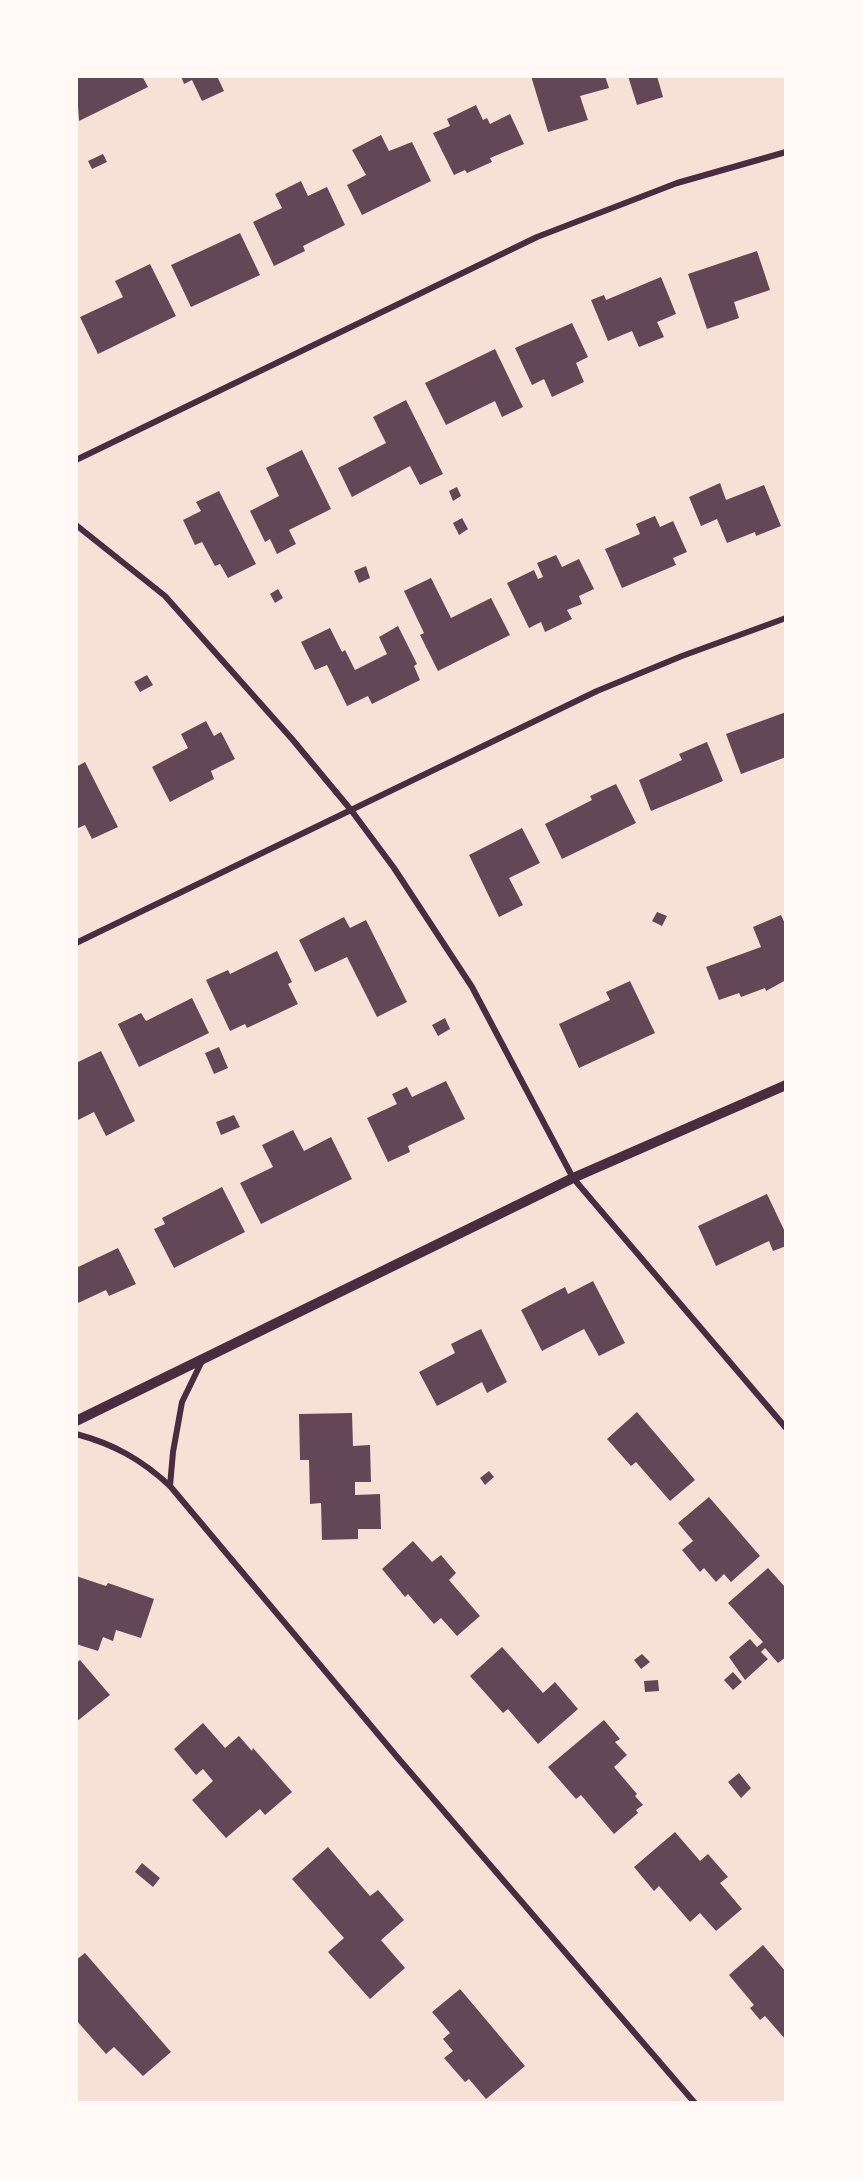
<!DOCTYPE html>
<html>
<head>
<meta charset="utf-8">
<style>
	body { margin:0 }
	#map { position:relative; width:862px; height:2179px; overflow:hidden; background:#f7e1d7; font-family:Barlow,sans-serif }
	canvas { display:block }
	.frame { position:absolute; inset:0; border:78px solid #fffaf5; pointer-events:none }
</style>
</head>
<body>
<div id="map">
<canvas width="862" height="2179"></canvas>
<div class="frame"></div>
</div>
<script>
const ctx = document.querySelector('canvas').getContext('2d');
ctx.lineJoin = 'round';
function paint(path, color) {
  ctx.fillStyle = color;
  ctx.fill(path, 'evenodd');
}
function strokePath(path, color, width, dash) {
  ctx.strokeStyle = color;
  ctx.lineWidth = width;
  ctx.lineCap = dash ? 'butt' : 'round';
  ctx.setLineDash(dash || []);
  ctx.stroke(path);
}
paint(new Path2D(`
	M76 76H142L148 87 79 121Z
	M181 76H217L224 91 202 101 192 80 184 84Z
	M531 76H605L609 88 580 96 588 120 548 132Z
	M628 76H657L663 97 637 105Z
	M476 105 483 120 487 118 490 124 510 114 524 144 490 158 492 162 467 173 465 170 454 175 433 133 450 126 447 119Z
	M381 135 389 151 412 142 431 181 362 215 347 185 366 175 352 150Z
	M103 154 107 162 92 169 88 161Z
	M301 181 308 196 327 187 345 225 303 246 305 251 274 266 253 222 282 208 275 194Z
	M240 233 260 275 191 307 171 265Z
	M757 251 770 290 734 302 739 318 707 329 688 274Z
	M150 264 176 316 98 354 80 317 123 297 115 281Z
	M661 277 676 314 657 322 664 337 639 347 632 331 608 341 591 300 604 295 606 300Z
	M572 323 588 357 576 363 584 382 552 397 544 379 532 385 515 348Z
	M495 349 523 407 502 417 495 401 446 425 425 383Z
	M406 400 443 474 420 485 410 466 352 497 338 468 386 443 373 417Z
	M302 450 331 509 289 530 296 544 277 554 270 539 265 542 250 511 279 496 266 468Z
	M720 483 726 500 764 485 781 526 756 536 755 532 727 543 717 519 701 526 689 497Z
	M457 487 461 496 453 501 449 491Z
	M219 491 256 564 228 578 220 564 215 566 202 542 195 545 183 520 201 511 196 502Z
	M655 516 660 527 673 521 687 552 673 558 676 565 622 588 605 549 640 534 636 524Z
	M462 518 468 529 459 535 453 523Z
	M556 555 562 567 579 559 594 589 579 596 582 604 567 610 572 619 545 632 541 622 529 628 507 583 534 570 538 579 543 577 537 563Z
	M366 566 370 578 359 583 354 571Z
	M431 578 451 618 491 598 510 635 438 671 420 635 424 633 404 591Z
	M278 589 283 598 275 603 270 594Z
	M398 626 417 664 414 666 420 680 372 704 368 696 347 706 327 665 315 670 301 642 330 628 342 652 345 650 355 670 387 654 379 637Z
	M147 675 153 685 140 692 134 682Z
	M786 712V757L741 774 726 734Z
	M206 721 214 736 221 732 235 759 211 771 214 779 170 802 152 767 188 748 181 734Z
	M707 742 723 781 651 811 639 780 682 760 679 754Z
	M85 762 118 827 92 839 85 825 76 829V767Z
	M616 784 636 823 562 859 545 824 592 800 590 796Z
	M522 828 540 863 509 878 523 905 499 917 469 855Z
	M657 912 667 916 662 926 652 921Z
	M781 915 786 926V980L766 991 765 988 741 997 739 993 719 1000 706 967 761 947 753 927Z
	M344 917 350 928 366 920 407 1002 377 1017 347 957 315 972 299 940Z
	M277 951 292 982 288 984 298 1004 247 1028 245 1024 230 1031 206 980 228 970 230 974Z
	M630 981 655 1033 579 1068 559 1024 610 1000 606 992Z
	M192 998 209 1033 139 1067 118 1024 141 1013 146 1021Z
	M445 1018 450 1029 438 1036 432 1025Z
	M219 1047 228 1068 214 1074 205 1053Z
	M101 1051 135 1121 106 1136 94 1112 76 1121V1058L78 1062Z
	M446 1081 465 1119 408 1146 410 1152 388 1162 367 1118 397 1104 392 1094 407 1087 412 1097Z
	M234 1115 240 1127 221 1135 216 1122Z
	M293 1130 304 1151 331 1137 352 1179 261 1224 240 1183 273 1167 262 1145Z
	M222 1187 245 1232 174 1268 154 1229 165 1224 162 1218Z
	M767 1194 786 1234V1246L773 1251 769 1241 716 1266 698 1226Z
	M118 1248 136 1284 109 1296 106 1290 76 1304V1268Z
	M593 1281 625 1343 599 1356 584 1329 542 1351 521 1310 565 1287 568 1294Z
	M481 1329 507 1382 487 1393 482 1382 437 1406 419 1372 455 1353 451 1344Z
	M637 1412 695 1480 670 1501 636 1462 631 1466 607 1439Z
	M352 1413 353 1446 370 1445 371 1482H355V1495L380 1494 381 1529H358V1539L322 1540 321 1503 310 1504 309 1460H300L299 1414Z
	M489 1471 494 1477 485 1485 480 1478Z
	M709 1497 760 1556 731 1582 724 1574 716 1582 704 1568 700 1572 682 1550 693 1541 678 1523Z
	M413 1541 432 1562 441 1555 456 1573 449 1580 480 1616 457 1636 441 1618 434 1624 408 1594 405 1597 382 1569Z
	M768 1568 786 1588V1657L778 1663 765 1648 761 1652 768 1659 745 1680 729 1657 750 1639 757 1647 763 1642 728 1603Z
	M76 1576 106 1586 108 1583 154 1599 141 1638 116 1630 113 1641 103 1637 98 1651 76 1644Z
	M502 1647 543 1693 555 1682 578 1709 538 1744 508 1709 503 1713 470 1676Z
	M642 1654 650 1662 641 1669 634 1660Z
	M80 1660 110 1695 76 1722V1663Z
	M733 1672 742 1682 733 1690 724 1680Z
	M658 1680 659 1691 645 1692 644 1681Z
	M604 1720 620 1739 615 1742 627 1755 614 1767 637 1794 635 1796 643 1805 636 1810 638 1813 614 1834 581 1795 576 1799 548 1767Z
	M203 1723 225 1748 239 1736 252 1751 253 1748 292 1792 265 1815 260 1809 226 1838 192 1800 213 1781 203 1769 196 1775 174 1749Z
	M739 1773 751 1788 741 1798 728 1782Z
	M675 1832 700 1861 708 1854 728 1877 720 1883 742 1909 716 1931 700 1913 690 1922 659 1886 654 1891 634 1867Z
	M328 1847 370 1896 378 1890 404 1920 381 1940 405 1968 370 1999 328 1952 344 1938 292 1879Z
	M142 1863 160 1878 153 1887 135 1872Z
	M763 1945 786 1972V2040L765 2016 760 2020 750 2008 754 2005 729 1975Z
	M85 1953 171 2052 143 2076 114 2047 106 2054 76 2020V1960Z
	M460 1989 525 2066 486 2099 469 2079 465 2082 444 2058 453 2051 443 2039 450 2033 432 2012Z`), '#644757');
strokePath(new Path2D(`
	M76 460 537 237 677 183 786 152
	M76 525 165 596 292 739 351 810 394 868 472 987 573 1178 786 1428
	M76 943 597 691 682 656 786 618
	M76 1434C114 1444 142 1460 170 1486L398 1758 694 2102
	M170 1486 173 1452 182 1402 202 1361`), '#4a2c40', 6);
strokePath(new Path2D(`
	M76 1421 573 1178 786 1085`), '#4a2c40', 10);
</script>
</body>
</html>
